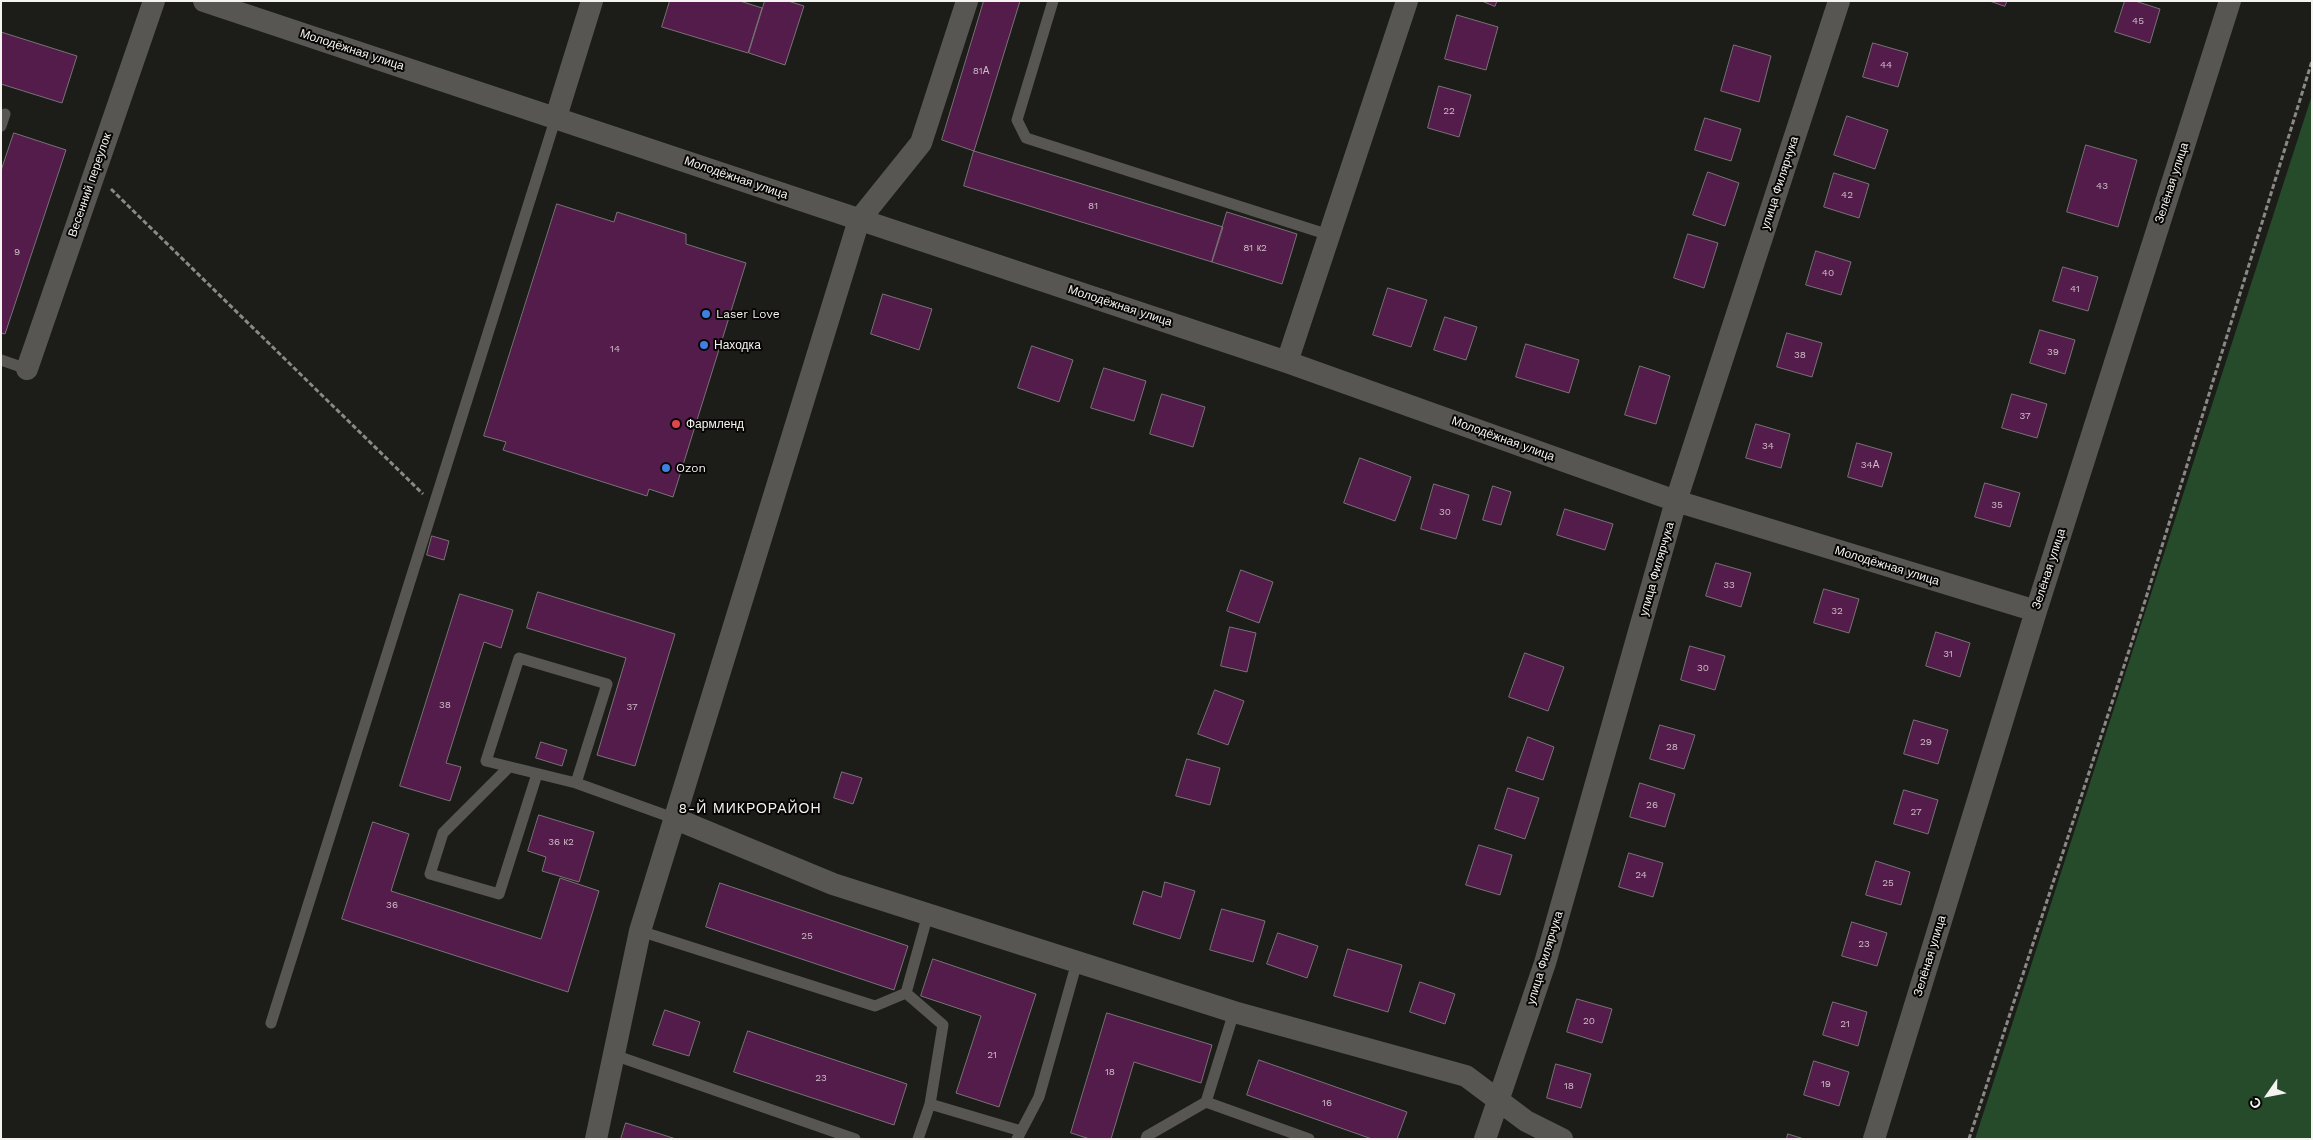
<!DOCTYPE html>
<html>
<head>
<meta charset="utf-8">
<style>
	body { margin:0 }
	#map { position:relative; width:2313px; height:1140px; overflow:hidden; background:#1c1c18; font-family:"Work Sans",sans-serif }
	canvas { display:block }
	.frame { position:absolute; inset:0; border:2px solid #f4f3f0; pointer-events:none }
	.north { position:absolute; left:2243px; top:1070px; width:50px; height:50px; -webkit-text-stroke:4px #070605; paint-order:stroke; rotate:237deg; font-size:14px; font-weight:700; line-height:20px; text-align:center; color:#f4f3f0 }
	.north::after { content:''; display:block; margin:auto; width:18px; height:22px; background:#f4f3f0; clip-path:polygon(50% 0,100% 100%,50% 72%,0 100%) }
</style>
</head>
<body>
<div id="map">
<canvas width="2313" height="1140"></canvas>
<div class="frame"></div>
<div class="north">С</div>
</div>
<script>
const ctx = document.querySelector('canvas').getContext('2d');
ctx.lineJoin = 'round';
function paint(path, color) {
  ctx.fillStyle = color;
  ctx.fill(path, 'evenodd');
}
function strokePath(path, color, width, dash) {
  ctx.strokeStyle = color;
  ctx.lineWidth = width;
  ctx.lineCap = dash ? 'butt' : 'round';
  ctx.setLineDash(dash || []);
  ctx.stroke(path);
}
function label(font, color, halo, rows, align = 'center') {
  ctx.font = font + ' "Work Sans",sans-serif';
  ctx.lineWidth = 4;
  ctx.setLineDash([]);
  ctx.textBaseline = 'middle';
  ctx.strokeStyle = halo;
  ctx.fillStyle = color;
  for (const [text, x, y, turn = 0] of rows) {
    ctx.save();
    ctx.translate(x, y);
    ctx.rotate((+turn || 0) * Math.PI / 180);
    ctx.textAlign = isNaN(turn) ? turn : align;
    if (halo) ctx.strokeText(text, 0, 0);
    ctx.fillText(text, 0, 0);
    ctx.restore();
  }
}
paint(new Path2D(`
	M2312 95V1139H1975Z`), '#254b2a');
const building = new Path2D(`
	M670 1H740L762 8 748 53 662 27Z
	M765 1H788L804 6 785 65 749 53Z
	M984 1H1020L974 151 942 140Z
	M1482 1H1497L1495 6Z
	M1990 1H2007L2005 6Z
	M2125 1H2135L2160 9 2150 43 2115 32Z
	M1457 15 1498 27 1486 70 1445 59Z
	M1 32 77 56 62 103 1 84Z
	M1873 43 1908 53 1898 87 1863 77Z
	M1734 45 1771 56 1759 102 1721 91Z
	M1439 86 1471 95 1459 137 1428 128Z
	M1847 116 1888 130 1875 169 1834 155Z
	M1705 118 1741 129 1731 161 1695 150Z
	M14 133 66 150 5 334 1 333V171Z
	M2086 145 2137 160 2118 227 2067 212Z
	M974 151 1223 227 1212 262 964 186Z
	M1708 172 1739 183 1725 226 1693 215Z
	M1834 173 1869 184 1859 218 1824 207Z
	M557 204 614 222 617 212 686 234V244L746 263 673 497 649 489 647 496 503 450 506 442 484 436Z
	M1227 212 1297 234 1282 284 1212 262Z
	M1688 234 1718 243 1704 288 1674 278Z
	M1816 251 1851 262 1841 295 1806 285Z
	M2063 267 2098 277 2088 311 2053 301Z
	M1388 288 1427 300 1411 347 1373 335Z
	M883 294 932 309 919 350 871 334Z
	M1445 317 1477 327 1466 360 1434 350Z
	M2040 330 2075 340 2065 374 2030 363Z
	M1787 333 1822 343 1812 377 1777 367Z
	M1526 344 1579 360 1569 393 1516 377Z
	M1032 346 1073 360 1059 402 1018 388Z
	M1640 366 1670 376 1656 424 1625 415Z
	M1104 368 1146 381 1134 421 1091 408Z
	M1162 394 1205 407 1193 447 1150 434Z
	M2012 394 2047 404 2037 438 2002 428Z
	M1756 424 1790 434 1781 468 1746 458Z
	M1857 443 1892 453 1882 487 1848 477Z
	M1360 458 1411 477 1395 521 1344 503Z
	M1985 483 2020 493 2010 527 1975 517Z
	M1434 484 1469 495 1456 539 1421 529Z
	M1493 486 1511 492 1501 525 1483 520Z
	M1565 509 1613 524 1605 550 1557 535Z
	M432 536 449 541 444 560 427 555Z
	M1716 563 1751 573 1741 607 1706 596Z
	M1241 570 1273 582 1259 623 1227 611Z
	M1824 589 1859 599 1849 633 1814 623Z
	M538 592 675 634 635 766 597 755 626 658 527 628Z
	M460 594 513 610 501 648 484 642 446 763 461 767 450 801 400 786Z
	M1230 627 1256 633 1247 672 1221 666Z
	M1936 632 1970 643 1960 677 1926 666Z
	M1690 646 1725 656 1715 690 1681 680Z
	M1525 653 1564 667 1548 711 1509 697Z
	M1215 690 1244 701 1228 745 1198 734Z
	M1914 720 1948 730 1938 764 1904 754Z
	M1660 725 1695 735 1684 769 1650 759Z
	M1528 737 1554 747 1543 780 1516 771Z
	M541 742 567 750 562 766 536 758Z
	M1187 759 1220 768 1210 805 1176 796Z
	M842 772 862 778 853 804 834 798Z
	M1640 783 1675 794 1665 827 1630 817Z
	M1508 788 1539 798 1525 839 1495 829Z
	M1904 790 1938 800 1928 834 1894 824Z
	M539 815 594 832 579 882 542 871 546 857 528 851Z
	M373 822 409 834 391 891 541 939 560 878 599 891 568 992 342 919Z
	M1479 845 1512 855 1500 895 1466 885Z
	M1629 853 1663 863 1653 897 1619 887Z
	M1876 861 1910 872 1901 905 1866 895Z
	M1165 882 1195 891 1180 939 1133 924 1143 891 1161 897Z
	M720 883 908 946 894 990 706 927Z
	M1222 909 1265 921 1253 962 1210 950Z
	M1852 922 1887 933 1877 966 1842 956Z
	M1278 933 1318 946 1307 978 1267 964Z
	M1348 949 1402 965 1388 1012 1334 996Z
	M933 959 1036 994 999 1107 956 1093 981 1016 921 996Z
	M1420 982 1455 994 1445 1024 1410 1012Z
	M1577 999 1612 1009 1602 1043 1567 1032Z
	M1833 1002 1867 1012 1858 1046 1823 1035Z
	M665 1010 700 1022 689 1056 653 1045Z
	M1107 1013 1212 1045 1201 1083 1134 1062 1111 1139H1090L1071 1133Z
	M748 1031 907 1084 894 1125 734 1072Z
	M1259 1060 1407 1112 1397 1139H1372L1247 1095Z
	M1814 1061 1849 1072 1839 1106 1804 1095Z
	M1556 1064 1591 1074 1581 1108 1547 1098Z
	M626 1123 676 1139H621Z
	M1788 1134 1804 1139H1787Z`);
paint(building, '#541c4a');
strokePath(building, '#777376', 1);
strokePath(new Path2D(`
	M111 189 423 494
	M1969 1139 2141 614 2312 61`), '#8a8986', 3, [5, 2.5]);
strokePath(new Path2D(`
	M1053 1 1017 120 1026 138 1329 235
	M1 126 5 114
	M1 360 27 369
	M509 767 443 833 430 874 499 894 537 774
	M576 783 607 684 519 658 486 761 576 783 676 819
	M640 931 875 1006 906 993 928 914
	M906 993 943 1025 930 1104 918 1139
	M271 1023 556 117
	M614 1055 855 1139
	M1206 1102 1309 1139
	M930 1104 1021 1131
	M1017 1139 1039 1097 1077 962
	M1146 1139 1147 1136 1206 1102 1234 1012`), '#575652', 11);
strokePath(new Path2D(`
	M204 1 1287 362 1676 501 2036 611
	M556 117 592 1
	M1287 362 1407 1
	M27 369 154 1
	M676 819 833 884 1234 1012 1466 1076 1526 1121 1562 1139
	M596 1139 640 931 859 220 921 143 967 1
	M1485 1139 1545 963 1676 501 1839 1
	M1874 1139 2036 611 2230 1`), '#575652', 22);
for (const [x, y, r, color] of [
	[706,314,5,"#3f7fe0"],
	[704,345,5,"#3f7fe0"],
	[676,424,5,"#e0444e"],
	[666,468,5,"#3f7fe0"]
]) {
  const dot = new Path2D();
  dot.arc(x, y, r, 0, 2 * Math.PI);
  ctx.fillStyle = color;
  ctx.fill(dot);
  strokePath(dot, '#070605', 2);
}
label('10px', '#ccbdc6', null, [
	["45",2138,21],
	["44",1886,65],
	["81А",981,71],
	["22",1449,111],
	["43",2102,186],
	["42",1847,195],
	["81",1093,206],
	["81 к2",1255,248],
	["9",17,252],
	["40",1828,273],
	["41",2075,289],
	["14",615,349],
	["39",2053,352],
	["38",1800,355],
	["37",2025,416],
	["34",1768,446],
	["34А",1870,465],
	["35",1997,505],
	["30",1445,512],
	["33",1729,585],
	["32",1837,611],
	["31",1948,654],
	["30",1703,668],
	["38",445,705],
	["37",632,707],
	["29",1926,742],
	["28",1672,747],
	["26",1652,805],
	["27",1916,812],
	["36 к2",561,842],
	["24",1641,875],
	["25",1888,883],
	["36",392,905],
	["25",807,936],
	["23",1864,944],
	["20",1589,1021],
	["21",1845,1024],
	["21",992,1055],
	["18",1110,1072],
	["23",821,1078],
	["19",1826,1084],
	["18",1569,1086],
	["16",1327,1103]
]);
label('12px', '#f4f3f0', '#070605', [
	["Молодёжная улица",352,50,18],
	["Молодёжная улица",736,178,19],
	["улица Филярчука",1780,183,-72],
	["Зелёная улица",2172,183,-72],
	["Весенний переулок",90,185,-71],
	["Молодёжная улица",1120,306,18],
	["Молодёжная улица",1503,439,20],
	["Молодёжная улица",1887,566,17],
	["улица Филярчука",1657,569,-74],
	["Зелёная улица",2049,569,-72],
	["Зелёная улица",1930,956,-73],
	["улица Филярчука",1545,958,-73]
]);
label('12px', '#f4f3f0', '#070605', [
	["Laser Love",716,314],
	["Находка",714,345],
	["Фармленд",686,424],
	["Ozon",676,468]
], 'left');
ctx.letterSpacing = '1px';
label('14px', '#f4f3f0', '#070605', [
	["8-Й МИКРОРАЙОН",750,809]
]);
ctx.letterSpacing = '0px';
</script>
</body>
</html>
